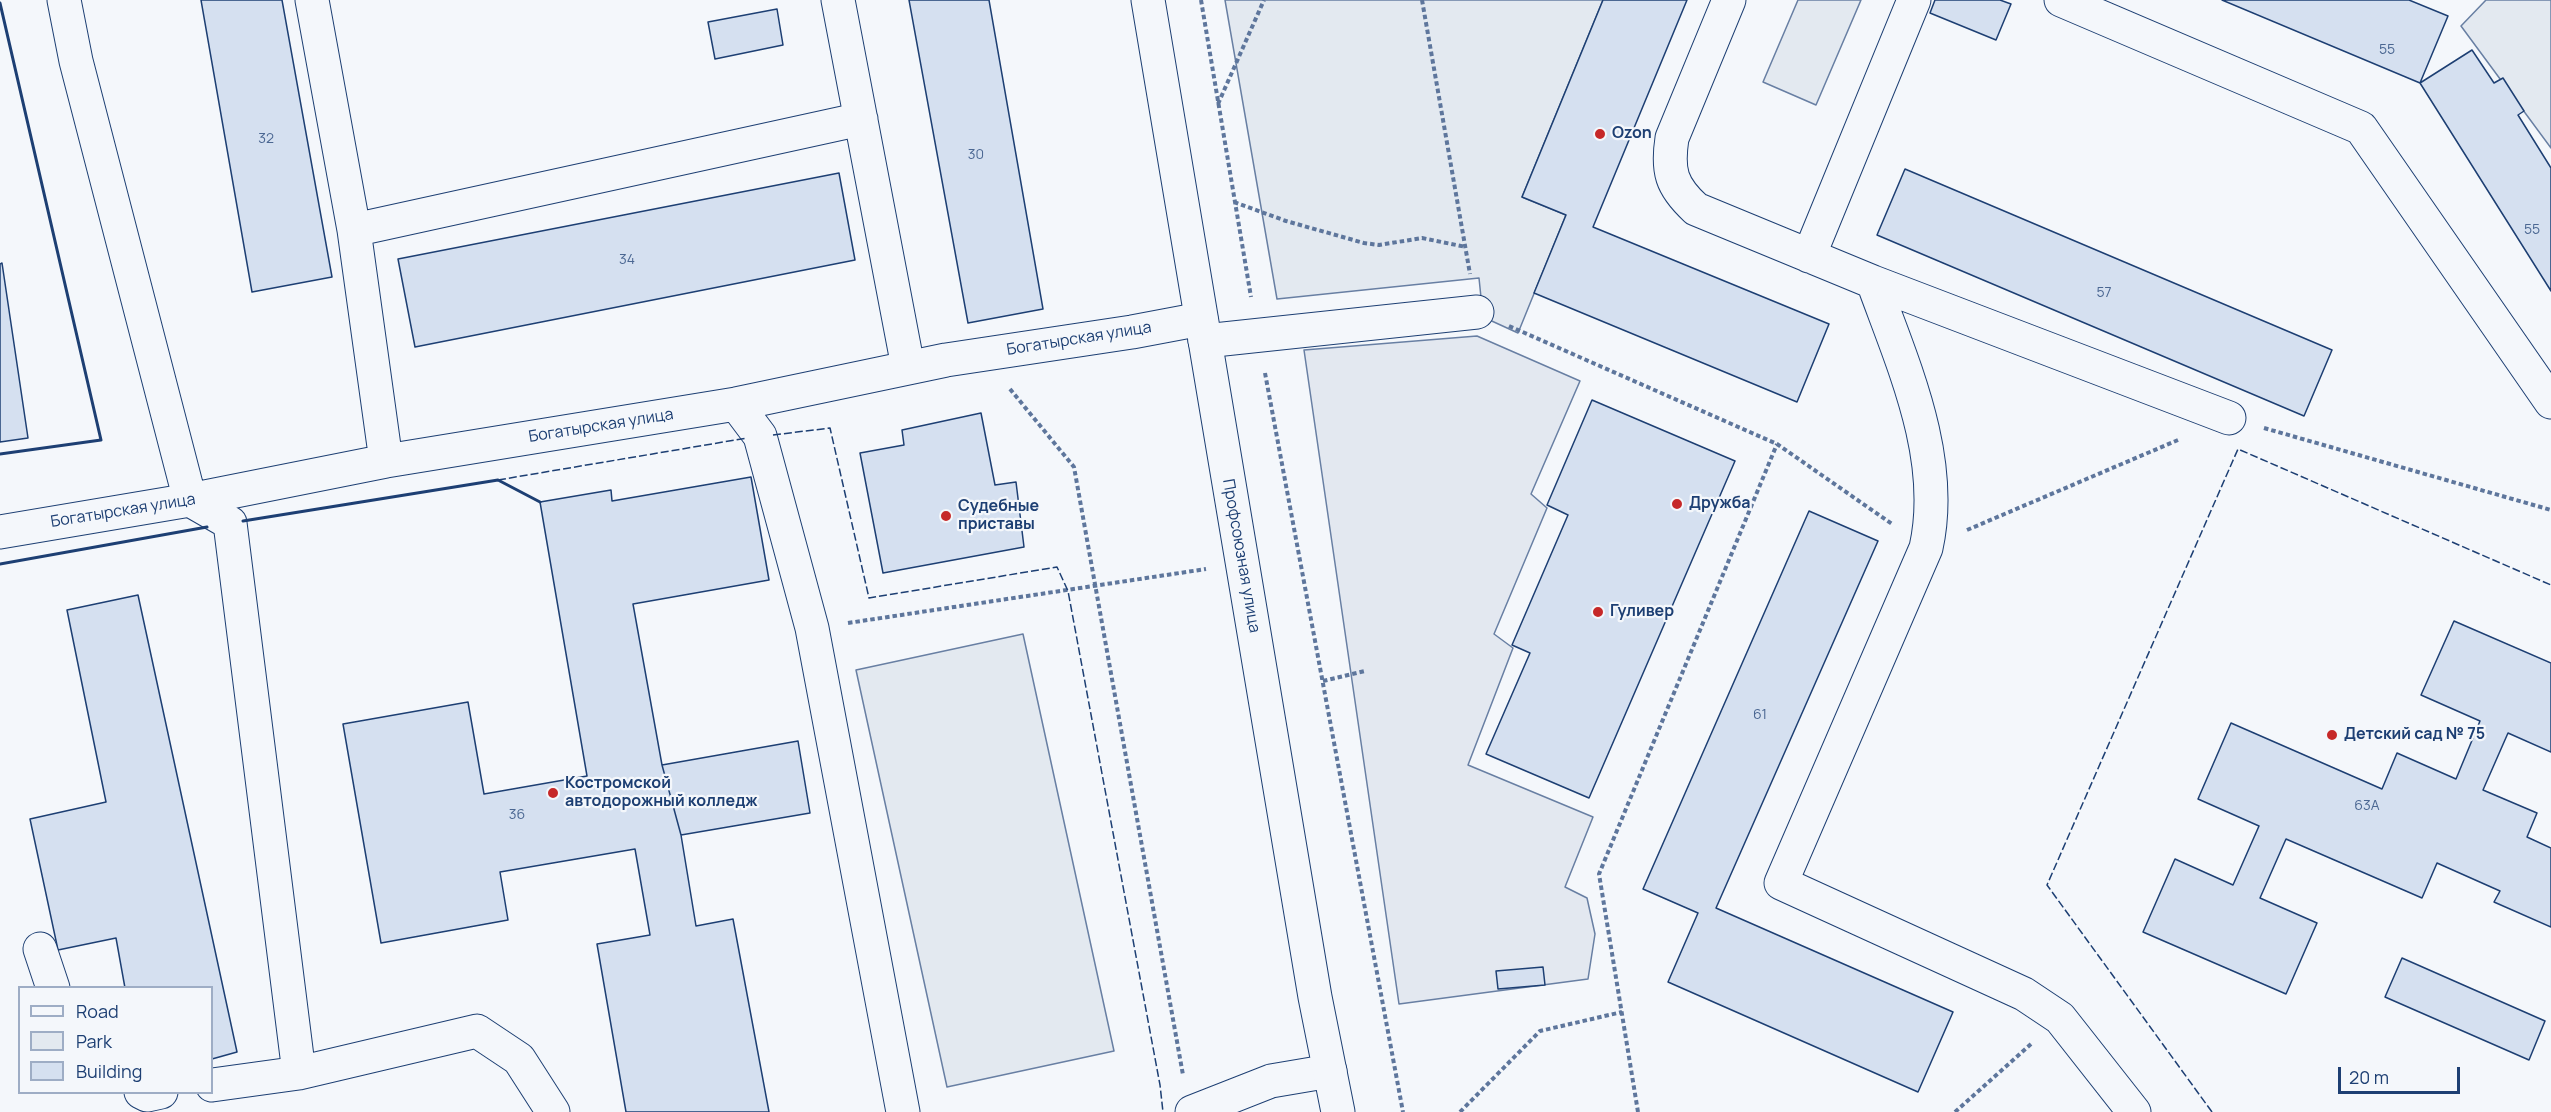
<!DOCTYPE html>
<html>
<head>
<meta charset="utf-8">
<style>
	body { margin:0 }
	#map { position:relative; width:2551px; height:1112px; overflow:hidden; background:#f4f7fb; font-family:Manrope,sans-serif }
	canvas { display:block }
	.legend { position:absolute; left:18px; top:986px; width:195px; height:108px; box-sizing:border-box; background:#f4f7fb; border:2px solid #9eadc5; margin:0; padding:8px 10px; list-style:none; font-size:18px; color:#1d3f73 }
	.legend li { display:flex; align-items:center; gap:12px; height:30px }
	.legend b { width:30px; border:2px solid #9eadc5 }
	.scale { position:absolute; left:2338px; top:1067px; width:122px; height:27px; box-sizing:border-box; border:3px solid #1d3f73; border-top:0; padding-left:8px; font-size:18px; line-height:21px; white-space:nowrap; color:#1d3f73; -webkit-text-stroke:4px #f4f7fb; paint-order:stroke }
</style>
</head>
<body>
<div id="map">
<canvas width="2551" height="1112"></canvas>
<ul class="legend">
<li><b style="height:8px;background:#f4f7fb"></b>Road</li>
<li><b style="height:16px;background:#e3e9f0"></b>Park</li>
<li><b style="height:16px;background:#d5e0f0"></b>Building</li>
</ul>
<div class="scale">20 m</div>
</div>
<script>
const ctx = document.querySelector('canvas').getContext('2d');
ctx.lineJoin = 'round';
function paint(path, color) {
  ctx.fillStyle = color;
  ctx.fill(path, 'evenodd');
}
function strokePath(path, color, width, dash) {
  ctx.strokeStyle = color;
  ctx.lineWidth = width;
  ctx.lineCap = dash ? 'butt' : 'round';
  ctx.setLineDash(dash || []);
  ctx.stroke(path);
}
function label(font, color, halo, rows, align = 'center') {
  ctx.font = font + ' Manrope,sans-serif';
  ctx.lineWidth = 4.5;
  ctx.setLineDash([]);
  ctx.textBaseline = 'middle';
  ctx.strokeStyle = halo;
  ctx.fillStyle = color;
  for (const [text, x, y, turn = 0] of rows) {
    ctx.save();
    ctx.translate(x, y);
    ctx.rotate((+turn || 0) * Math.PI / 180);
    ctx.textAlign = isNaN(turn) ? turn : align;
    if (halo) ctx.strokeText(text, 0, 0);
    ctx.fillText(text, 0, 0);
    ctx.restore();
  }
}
const green = new Path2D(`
	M1225 0H1603L1522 197 1566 215 1518 333 1483 317 1479 278 1277 299Z
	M1798 0H1861L1816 105 1763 82Z
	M2486 0H2551V148L2461 26Z
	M1023 634 1114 1051 947 1087 856 670Z`);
paint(green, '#e3e9f0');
strokePath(green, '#687fa3', 1.5);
const parking = new Path2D(`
	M1477 336 1580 381 1531 494 1547 508 1494 634 1513 648 1468 765 1593 817 1565 887 1587 898 1595 934 1588 979 1399 1004 1304 350Z`);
paint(parking, '#e3e8f0');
strokePath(parking, '#687fa3', 1.5);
const building = new Path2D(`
	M201 0H282L332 277 252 292Z
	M909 0H989L1043 309 968 323Z
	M1603 0H1687L1593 227 1829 324 1797 402 1534 293 1566 215 1522 197Z
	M1935 0H2000L2011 4 1996 40 1930 13Z
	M2222 0H2409L2448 16 2420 83Z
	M777 9 783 45 715 59 708 22Z
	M2472 50 2494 83 2503 78 2524 111 2518 115 2551 168V291L2420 83Z
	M1905 169 2332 350 2304 416 1877 235Z
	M839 173 855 260 415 347 398 259Z
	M2 263 28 438 0 442V264Z
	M1592 400 1735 461 1589 798 1486 754 1530 653 1512 645 1568 515 1547 505Z
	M981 413 995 485 1016 482 1024 547 883 573 860 453 904 445 902 430Z
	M751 477 769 580 633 604 662 765 681 835 696 926 733 919 769 1112H626L597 944 650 935 635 849 500 872 508 920 381 943 343 724 468 702 484 794 587 776 540 502 611 490 612 501Z
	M1809 511 1878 541 1716 908 1953 1012 1918 1092 1668 982 1698 913 1643 889Z
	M138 595 237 1052 212 1059V988H125L116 938 58 950 30 819 106 802 67 610Z
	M2454 621 2551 663V752L2508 733 2483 790 2537 813 2527 837 2551 848V927L2494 902 2500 891 2437 863 2422 898 2286 839 2260 898 2317 923 2286 994 2143 932 2175 859 2233 885 2259 826 2198 799 2231 723 2382 789 2397 753 2456 779 2480 721 2421 695Z
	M798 741 810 813 681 835 662 765Z
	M2402 958 2545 1021 2529 1060 2385 997Z
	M1543 967 1545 985 1498 989 1496 971Z`);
paint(building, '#d5e0f0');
strokePath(building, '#1d3f73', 1.5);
const minor = new Path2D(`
	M64 0 76 61 190 500 230 523 299 1073
	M312 0 354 230 386 461
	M838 0 908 367
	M1729 0 1672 138C1667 171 1671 186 1696 209L1873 282 2229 418
	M2061 0 2361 128 2551 402
	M354 230 861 119
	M1809 256 1914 0
	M1873 282C1903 365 1946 458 1926 548L1781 883 2024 994 2060 1018 2134 1112
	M1205 341 1477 312
	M736 404 760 436 812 628 903 1112
	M0 532 190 500 386 461 736 404 946 360 1132 332 1201 319
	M40 949 53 988
	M212 1085 299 1073 477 1031 519 1059 553 1112
	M141 1092 147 1095 161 1092
	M1192 1112 1271 1081 1330 1071`);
const major = new Path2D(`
	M1148 0 1315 997 1338 1112`);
strokePath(minor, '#1d3f73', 35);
strokePath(major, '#1d3f73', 35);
strokePath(new Path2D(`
	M1201 0 1251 297
	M1422 0 1470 274
	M1218 104 1264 0
	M1234 202 1286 221 1364 243 1379 245 1422 238 1466 247
	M1509 326 1777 444 1892 524
	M1265 373 1403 1112
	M1010 389 1074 467 1183 1075
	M2264 428 2551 510
	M1967 530 2178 440
	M848 623 1206 569
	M1323 681 1365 671
	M1460 1112 1540 1031 1622 1012
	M1638 1112 1599 874 1777 444
	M1955 1112 2031 1044`), '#5e769c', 4, [4.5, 3]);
strokePath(minor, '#f4f7fb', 33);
strokePath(major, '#f4f7fb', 33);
strokePath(new Path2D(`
	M773 435 830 428 869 598 1057 567 1068 591 1160 1085 1163 1112
	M498 480 747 438
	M2212 1112 2047 885 2238 449 2551 585`), '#1d3f73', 1.5, [8, 3]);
strokePath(new Path2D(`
	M0 3 101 440 0 454
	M243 521 498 480 540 502
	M0 564 207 527`), '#1d3f73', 3);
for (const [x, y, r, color] of [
	[1600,134,6,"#c62828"],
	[1677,504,6,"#c62828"],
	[946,516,6,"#c62828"],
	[1598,612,6,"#c62828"],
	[2332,735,6,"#c62828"],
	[553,793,6,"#c62828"]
]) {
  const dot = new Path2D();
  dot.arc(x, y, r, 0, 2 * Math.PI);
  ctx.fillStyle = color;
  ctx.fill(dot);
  strokePath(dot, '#f4f7fb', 2);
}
label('14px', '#4b6792', null, [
	["55",2387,50],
	["32",266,139],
	["30",976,155],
	["55",2532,230],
	["34",627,260],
	["57",2104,293],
	["61",1760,715],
	["63А",2367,806],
	["36",517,815]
]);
label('bold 16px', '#1d3f73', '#f4f7fb', [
	["Ozon",1612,134],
	["Дружба",1689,504],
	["Судебные",958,507],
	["приставы",958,525],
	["Гуливер",1610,612],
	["Детский сад № 75",2344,735],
	["Костромской",565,784],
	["автодорожный колледж",565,802]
], 'left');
label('16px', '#1d3f73', '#f4f7fb', [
	["Богатырская улица",1079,339,-9],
	["Богатырская улица",601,426,-9],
	["Богатырская улица",123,511,-9],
	["Профсоюзная улица",1241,556,80]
]);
</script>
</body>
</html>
